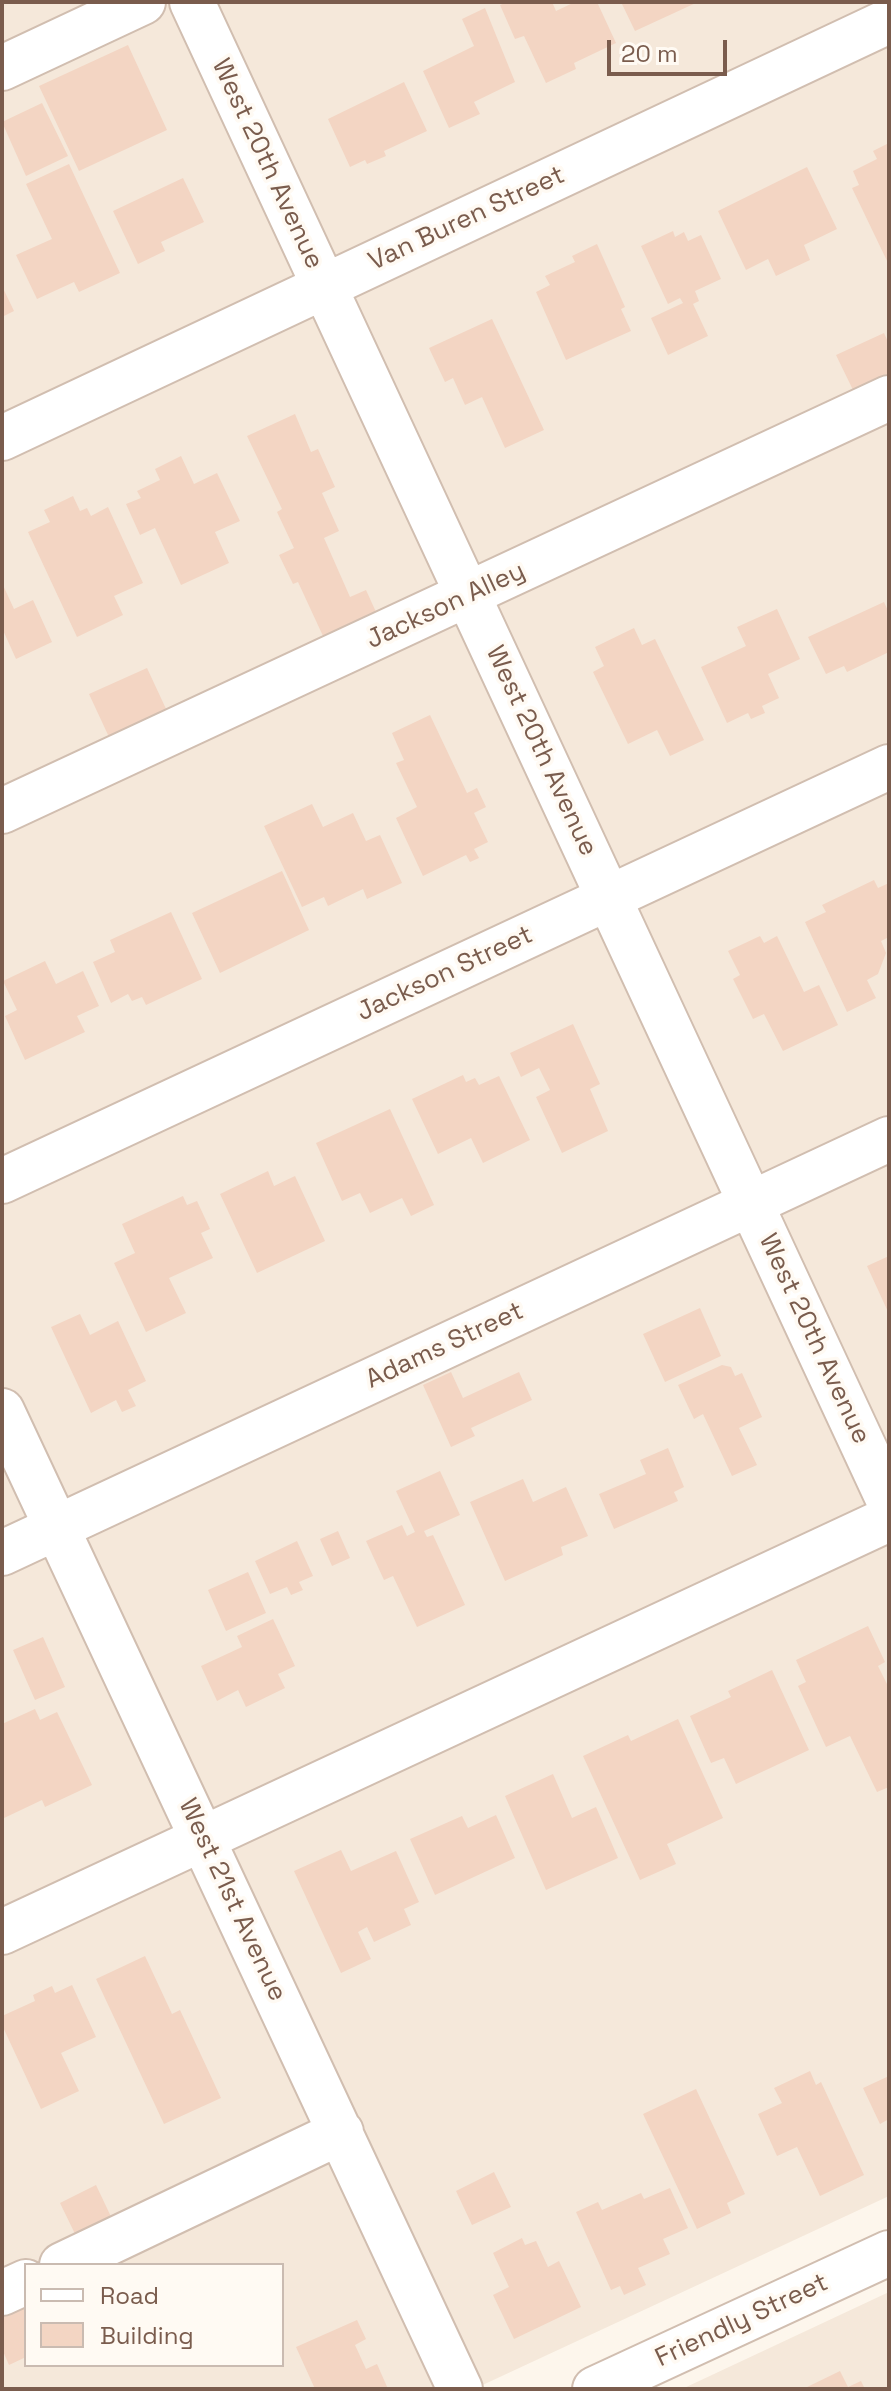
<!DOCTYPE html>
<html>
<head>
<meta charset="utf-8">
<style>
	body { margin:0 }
	#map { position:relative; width:891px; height:2391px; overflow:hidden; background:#fdf6ec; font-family:"Space Grotesk",sans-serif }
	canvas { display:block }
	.frame { position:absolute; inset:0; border:4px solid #7a5c4d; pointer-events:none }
	.legend { position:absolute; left:24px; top:2263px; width:260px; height:104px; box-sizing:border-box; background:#fffaf3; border:2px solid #cabbb1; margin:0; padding:10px 14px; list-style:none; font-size:24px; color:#7a5c4d }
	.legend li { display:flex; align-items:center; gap:16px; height:40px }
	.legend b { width:40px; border:2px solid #cabbb1 }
	.scale { position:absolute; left:607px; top:40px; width:120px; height:36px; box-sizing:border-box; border:4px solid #7a5c4d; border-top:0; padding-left:10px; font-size:24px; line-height:28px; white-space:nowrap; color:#7a5c4d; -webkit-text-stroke:6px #fffaf3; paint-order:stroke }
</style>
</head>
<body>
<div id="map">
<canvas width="891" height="2391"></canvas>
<div class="frame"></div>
<ul class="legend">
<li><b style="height:10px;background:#fff"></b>Road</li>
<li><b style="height:22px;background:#f3d5c3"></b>Building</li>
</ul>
<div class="scale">20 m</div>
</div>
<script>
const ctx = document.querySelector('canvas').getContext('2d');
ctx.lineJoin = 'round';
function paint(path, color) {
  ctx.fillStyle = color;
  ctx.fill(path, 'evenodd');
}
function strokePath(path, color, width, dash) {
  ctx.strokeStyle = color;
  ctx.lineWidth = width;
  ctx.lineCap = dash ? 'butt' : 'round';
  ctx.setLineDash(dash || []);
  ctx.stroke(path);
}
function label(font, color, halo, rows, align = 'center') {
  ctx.font = font + ' "Space Grotesk",sans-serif';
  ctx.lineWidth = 7;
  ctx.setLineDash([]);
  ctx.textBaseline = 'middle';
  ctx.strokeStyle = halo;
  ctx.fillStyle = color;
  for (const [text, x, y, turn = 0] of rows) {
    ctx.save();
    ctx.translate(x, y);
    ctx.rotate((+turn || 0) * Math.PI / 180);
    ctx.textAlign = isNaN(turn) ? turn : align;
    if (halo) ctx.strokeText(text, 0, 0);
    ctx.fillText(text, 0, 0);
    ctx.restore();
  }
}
paint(new Path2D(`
	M2 2H889V2196L474 2389H2ZM26 2265H282V2365H26Z
	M889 2292V2389H682Z`), '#f5e8da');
paint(new Path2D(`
	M507 2H552L556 11 575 2H597L616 43 574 63 576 69 546 83 524 36 515 39 500 5Z
	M621 2H698L635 31Z
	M485 8 515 82 474 102 480 114 449 128 423 71 474 46 462 19Z
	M128 45 167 130 79 171 39 86Z
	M404 82 427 131 384 151 386 156 367 164 365 160 350 167 328 119Z
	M42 103 68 156 26 176 2 122Z
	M889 143V265L852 188 859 185 853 171 877 159 873 151Z
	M69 164 120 273 79 292 74 282 37 299 16 255 52 239 26 184Z
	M807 167 837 229 804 245 810 260 776 276 768 259 746 270 718 211Z
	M183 178 204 222 161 242 165 251 138 264 113 211Z
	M673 231 675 237 684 232 688 241 701 235 721 279 695 291 699 301 693 304 708 336 668 355 651 318 683 303 680 298 668 304 641 246Z
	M597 244 625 307 621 309 631 331 566 360 536 292 550 285 545 276 575 262 572 256Z
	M2 286 14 311 2 317Z
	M492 319 544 430 505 448 482 397 465 405 453 378 445 382 429 348Z
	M884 333 889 344V373L853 390 836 355Z
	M295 414 311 452 318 449 335 487 322 493 339 531 324 538 350 597 366 590 376 612 323 636 298 582 293 584 279 555 294 548 277 512 282 509 247 436Z
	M181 456 194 484 217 473 240 521 215 532 229 563 181 585 155 528 140 535 126 504 141 498 137 491 160 480 155 469Z
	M73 496 80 511 87 508 91 516 108 507 143 583 114 596 123 615 77 637 28 532 50 522 44 510Z
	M2 583 14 609 33 600 52 642 16 659 2 628Z
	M884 602 889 613V652L847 672 844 666 826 674 808 637Z
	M777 609 800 659 768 674 779 698 762 706 765 713 751 719 748 713 727 723 701 667 746 646 737 627Z
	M634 628 642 645 655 639 704 740 670 756 657 730 628 744 593 672 604 666 595 647Z
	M147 668 167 711 109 737 89 694Z
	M430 715 467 793 477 788 486 807 474 813 488 842 474 849 479 858 470 862 466 855 423 876 396 818 417 807 396 763 404 760 392 733Z
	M312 804 323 827 353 813 366 841 380 835 402 883 367 899 363 889 328 906 324 897 302 907 264 826Z
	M282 871 309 930 220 973 192 913Z
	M874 880 878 888 889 883V937L881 941 886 953 878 974 867 980 876 998 847 1012 805 922 826 912 822 905Z
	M171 912 202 979 146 1005 142 997 132 1001 128 994 111 1003 93 962 115 952 110 940Z
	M760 936 764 943 777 936 804 992 819 985 838 1025 783 1051 764 1014 753 1019 733 979 740 975 728 951Z
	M45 961 56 984 83 971 99 1006 77 1016 85 1032 25 1060 5 1016 17 1010 3 981Z
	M573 1024 600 1084 590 1089 608 1131 562 1153 536 1097 550 1090 539 1068 521 1077 510 1053Z
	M463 1075 466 1082 475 1078 479 1085 499 1076 530 1140 483 1163 471 1138 438 1154 412 1099Z
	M390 1109 434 1205 411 1216 402 1198 370 1213 360 1193 342 1201 316 1143Z
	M268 1171 274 1186 295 1176 325 1241 257 1273 220 1194Z
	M183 1196 187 1205 197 1201 210 1229 201 1233 213 1258 169 1278 186 1313 146 1332 114 1263 135 1253 122 1224Z
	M889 1256V1314L867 1266Z
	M700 1308 721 1356 665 1382 643 1334Z
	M80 1314 90 1335 118 1321 146 1381 128 1390 136 1406 122 1412 116 1400 91 1413 51 1327Z
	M722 1365 731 1367 735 1376 742 1373 762 1417 739 1428 757 1465 732 1476 703 1414 694 1419 678 1385Z
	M451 1372 463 1398 519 1372 532 1400 471 1428 475 1436 451 1447 423 1385Z
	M668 1448 684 1487 674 1492 678 1501 614 1529 599 1494 646 1474 640 1460Z
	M440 1471 460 1515 424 1531 427 1537 433 1535 465 1605 417 1627 393 1576 384 1580 366 1541 402 1525 407 1536 415 1532 396 1491Z
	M523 1479 533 1502 566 1487 588 1536 561 1547 563 1555 505 1581 470 1502Z
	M338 1531 350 1558 332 1566 320 1539Z
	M297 1541 313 1576 299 1582 303 1590 291 1595 287 1587 270 1594 255 1561Z
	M248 1572 266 1613 226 1631 208 1590Z
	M273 1619 295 1666 278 1674 285 1688 246 1707 238 1690 217 1701 201 1666 242 1647 237 1636Z
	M868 1626 885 1662 878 1666 889 1688V1787L877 1792 850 1736 826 1747 798 1686 806 1682 796 1660Z
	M43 1637 65 1687 35 1700 13 1650Z
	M772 1670 809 1750 736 1784 724 1758 711 1763 690 1716 731 1697 728 1691Z
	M35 1709 40 1720 57 1712 92 1785 45 1807 42 1800 2 1819V1724Z
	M678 1719 723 1818 667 1844 676 1864 640 1880 583 1756 628 1735 631 1741Z
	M553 1774 572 1818 596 1807 618 1858 546 1890 505 1796Z
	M496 1815 515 1858 435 1895 410 1839 462 1816 468 1828Z
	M341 1850 351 1871 396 1851 419 1902 404 1909 411 1925 374 1942 367 1927 358 1932 371 1959 341 1973 294 1871Z
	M145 1956 172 2014 180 2010 221 2098 164 2124 96 1979Z
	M72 1985 96 2037 61 2053 79 2091 41 2109 2 2025V2016L35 2001 33 1995 52 1986 55 1993Z
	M810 2071 816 2085 821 2082 864 2175 820 2196 797 2147 777 2156 758 2114 782 2103 774 2088Z
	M889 2076V2119L880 2124 863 2088Z
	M696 2089 745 2194 727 2203 731 2213 697 2229 643 2114Z
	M494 2172 511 2207 472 2225 456 2191Z
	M96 2185 114 2223 78 2240 60 2203Z
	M670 2188 688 2228 663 2239 670 2254 638 2268 646 2285 624 2295 620 2286 611 2290 576 2212 598 2202 602 2210 641 2193 644 2199Z
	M522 2238 525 2245 536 2241 548 2267 559 2261 581 2307 514 2339 493 2295 509 2287 493 2253Z
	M26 2295V2357L9 2365 2 2349V2306Z
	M357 2320 366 2339 355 2345 366 2369 377 2364 388 2389H315L296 2347Z
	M840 2371 848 2387 861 2381 865 2389H803Z`), '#f3d5c3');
const minor = new Path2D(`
	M192 2 889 1501
	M2 68 143 2
	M2 438 889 21
	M2 811 889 398
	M2 1181 889 767
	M2 1411 460 2389
	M2 1553 889 1139
	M2 1932 889 1519
	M62 2265 341 2132
	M2 2293 26 2282
	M595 2389 889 2253`);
strokePath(minor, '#d1beb0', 48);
strokePath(minor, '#fff', 44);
label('26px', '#7a5c4d', '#fffaf3', [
	["West 20th Avenue",267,164,65],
	["Van Buren Street",467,219,-25],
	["Jackson Alley",446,606,-25],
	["West 20th Avenue",541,751,65],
	["Jackson Street",445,974,-25],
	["West 20th Avenue",814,1339,65],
	["Adams Street",445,1346,-25],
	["West 21st Avenue",232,1900,65],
	["Friendly Street",742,2321,-25]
]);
</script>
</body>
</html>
